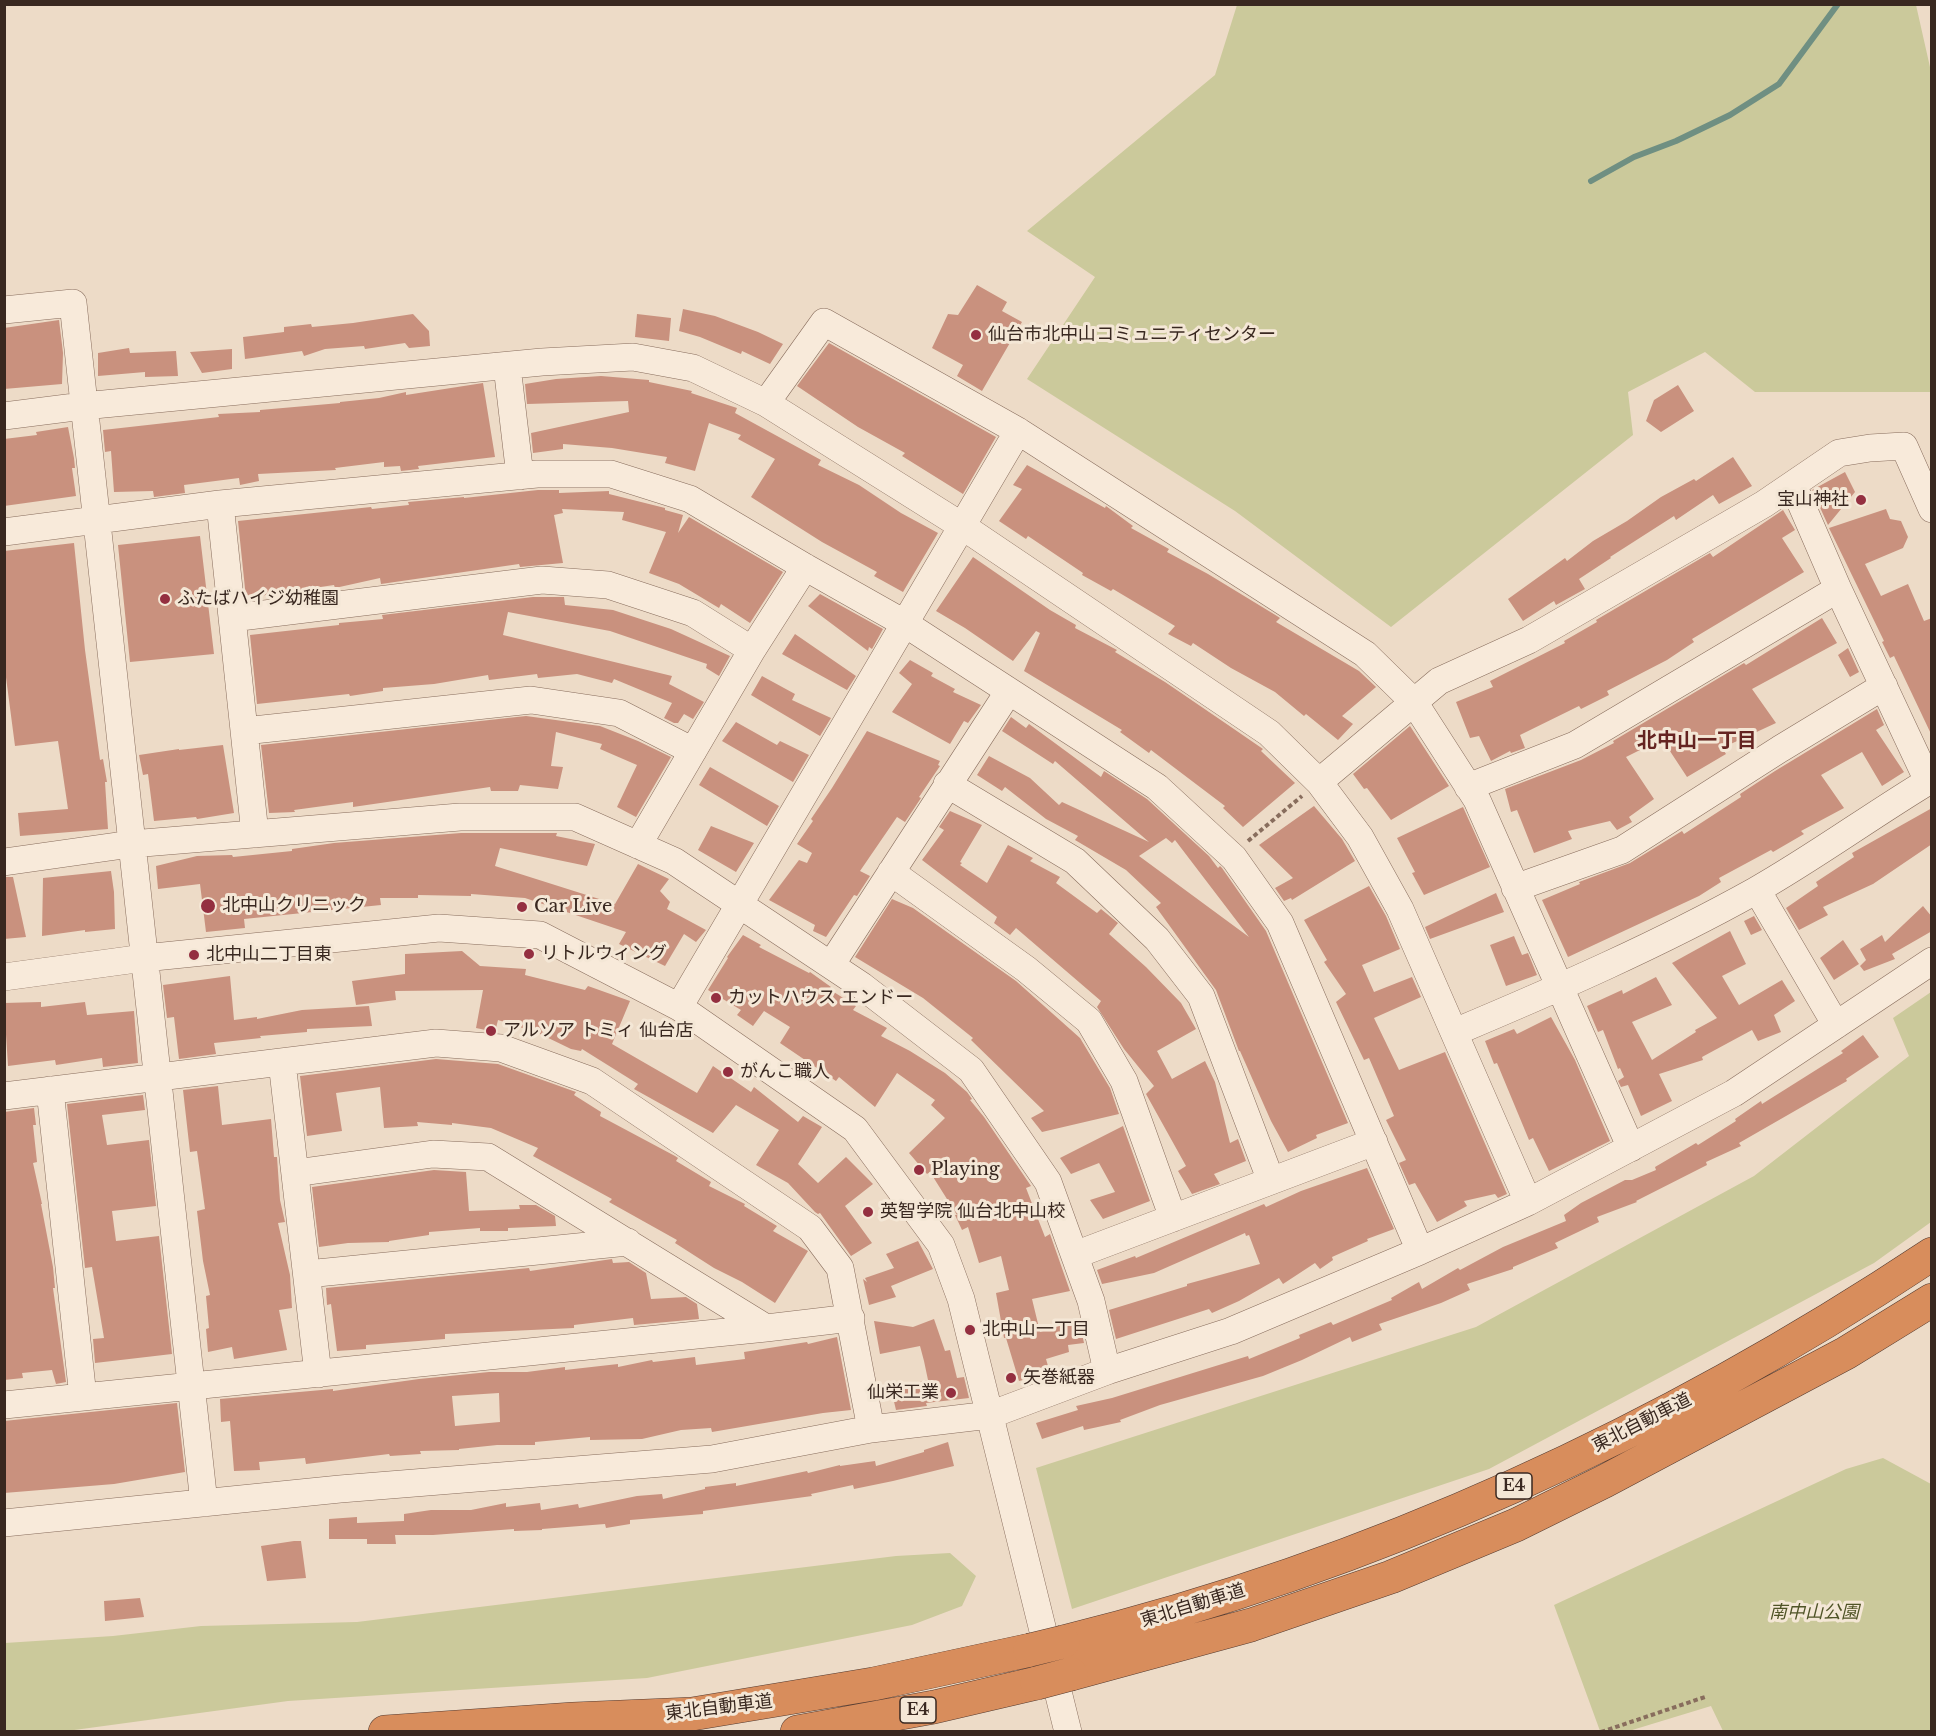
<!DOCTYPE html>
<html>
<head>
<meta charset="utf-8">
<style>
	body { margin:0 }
	#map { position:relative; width:1936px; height:1736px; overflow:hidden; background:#eddbc7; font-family:"Libre Baskerville",serif }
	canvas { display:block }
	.frame { position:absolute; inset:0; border:6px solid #392820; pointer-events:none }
</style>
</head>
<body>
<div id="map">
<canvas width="1936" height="1736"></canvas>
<div class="frame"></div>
</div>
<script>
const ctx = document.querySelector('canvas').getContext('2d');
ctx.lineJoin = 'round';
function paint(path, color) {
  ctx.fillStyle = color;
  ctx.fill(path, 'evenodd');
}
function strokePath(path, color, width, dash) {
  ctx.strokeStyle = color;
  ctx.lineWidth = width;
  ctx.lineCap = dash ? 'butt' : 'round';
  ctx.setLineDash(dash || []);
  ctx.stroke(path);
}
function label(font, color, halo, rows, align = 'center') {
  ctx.font = font + ' "Libre Baskerville","Noto Sans JP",serif';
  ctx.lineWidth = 6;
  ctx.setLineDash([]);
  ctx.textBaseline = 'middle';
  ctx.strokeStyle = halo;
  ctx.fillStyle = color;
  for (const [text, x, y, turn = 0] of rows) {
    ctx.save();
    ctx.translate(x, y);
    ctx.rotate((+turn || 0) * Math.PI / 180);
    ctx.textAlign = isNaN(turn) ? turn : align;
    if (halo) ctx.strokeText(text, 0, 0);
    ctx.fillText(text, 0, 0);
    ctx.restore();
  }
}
paint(new Path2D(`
	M1237 5H1916L1932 76 1931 392H1755L1705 352 1628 392 1633 435 1391 627 1235 511 1027 379 1095 277 1027 231 1215 75Z
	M1931 992V1222L1874 1263 1489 1469 1072 1609 1036 1468 1476 1327 1754 1176 1909 1056 1893 1018Z
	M1883 1458 1931 1484V1731H1723L1711 1706 1629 1731H1600L1554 1605 1846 1469Z
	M950 1553 976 1576 962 1606 912 1625 647 1678 288 1701 67 1731H5V1643L113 1636 201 1626 357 1622 896 1556Z`), '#cbc99b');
strokePath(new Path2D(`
	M1591 181 1634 157 1676 141 1730 115 1779 84 1838 4`), '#6f8f82', 6);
paint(new Path2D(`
	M977 285 1007 302 1002 311 1022 322 982 391 957 376 963 365 932 348 948 314 958 315Z
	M683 309 715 316 758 332 783 344 770 364 742 351 741 354 700 337 679 331Z
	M413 314 429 331 430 346 409 348 405 343 365 349 364 346 325 349 304 356 302 351 245 359 243 337 284 332V327L311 324 312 327 353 323Z
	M637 314 671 318 669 341 635 337Z
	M59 320 63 353 62 384 4 389V328Z
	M829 343 996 437 963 494 902 456 905 453 858 427 797 386Z
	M129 348 130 353 176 351 178 376 145 377V372L98 376V353Z
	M232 349V369L202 373 190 352Z
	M601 376 649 380V382L692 391 691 393 737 408 735 413 821 460 818 465 859 485 901 513 938 533 903 592 874 576 877 572 822 542 751 497 775 459 738 439 741 435 709 423 695 471 665 463 667 457 612 448 563 444V449L533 453 531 433 629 412 628 401 527 404 525 384 556 379Z
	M483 383 495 457 418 466 419 469 401 471 400 466 384 467V462L335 468 336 470 258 474 259 481 240 485 239 478 184 485 185 493 154 497 153 491 114 492 111 451 105 452 103 430 219 417 218 414 260 412V410L340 403V402L379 398 406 392V395Z
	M1678 385 1694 411 1661 432 1646 421 1654 400Z
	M68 427 74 458 75 468H72L76 496 4 506V439L37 435 36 432Z
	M1733 457 1752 486 1719 504 1713 495 1676 520 1674 516 1610 557 1611 558 1579 579 1585 589 1556 605 1554 601 1523 621 1508 599 1565 558 1567 561 1593 541 1627 521 1661 497 1694 479 1696 481Z
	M1027 465 1105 508 1106 506 1133 526 1131 528 1169 549 1167 552 1208 574 1277 616 1280 618 1276 622 1359 671 1376 687 1342 716 1353 724 1338 740 1306 714 1304 716 1275 692 1231 668 1193 643 1191 646 1168 634 1175 626 1113 589 1111 591 1082 575 1083 573 1028 536 1026 539 999 521 1022 489 1013 485Z
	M1845 472 1855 492 1828 525 1812 490Z
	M538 490H559V493L609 491V494L665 508V510L683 515 678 533 689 517 783 572 750 623 721 604 719 608 679 584 649 573 666 532 622 520 624 512 562 509 563 513 554 515 563 563 520 567 519 564 381 584 380 578 335 588 334 585 246 598 238 521 371 507 372 509 409 505 408 502 464 497V498Z
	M1886 509 1890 519 1901 521 1908 537 1903 548 1865 564 1881 596 1908 584 1924 621 1932 618V736L1894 656 1890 658 1882 642 1884 641 1829 528Z
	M1783 510 1795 530 1782 538 1804 572 1692 639 1694 642 1667 660 1607 691 1609 695 1581 709 1579 706 1520 735 1525 748 1511 753 1510 751 1491 761 1479 736 1470 738 1456 702 1493 687 1490 681 1565 643 1564 641 1597 622 1596 620 1710 553 1713 557Z
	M200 536 214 654 130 662 118 545Z
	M74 543 85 650 100 760 103 759 107 782H105L108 829 20 836 18 813 68 809 58 741 15 746 4 662V551Z
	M973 557 1050 610 1076 625 1075 628 1117 650 1115 652 1165 682 1231 727 1263 749 1261 751 1295 783 1243 827 1223 808 1225 806 1151 750 1149 753 1120 732 1122 730 1024 671 1040 633 1036 631 1013 661 965 628 936 611Z
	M820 594 883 629 872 649 869 647 868 651 808 606Z
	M533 597H564L565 605 613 610 671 629 730 656 719 676 706 668 707 664 610 631 508 612 503 635 672 676 669 684 704 702 693 719 684 714 678 723H674L664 718 672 703 614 679 612 683 577 674 538 678 537 674 489 680 488 675 434 684 383 688V691L350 696 349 694 257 704 250 635 339 625V623L383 619 382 615Z
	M1822 618 1837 643 1752 689 1776 723 1722 748 1726 754 1687 777 1662 739 1626 757 1654 799 1629 817 1632 822 1617 830 1610 821 1568 831 1572 839 1534 853 1517 810 1511 812 1505 789 1581 760 1614 743 1613 741 1744 663 1746 665Z
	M795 634 856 676 847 690 782 654Z
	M1848 648 1859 672 1850 677 1838 655Z
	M910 660 933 673 931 676 955 689 953 692 981 705 968 723 964 721 950 744 892 712 912 684 899 673Z
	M762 676 795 694 792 700 831 718 820 736 751 695Z
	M1877 709 1884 725 1876 730 1904 772 1882 786 1862 752 1821 775 1844 808 1801 831 1804 834 1773 852 1771 850 1719 878 1721 882 1699 896 1568 957 1542 900 1580 884 1579 882 1630 863 1682 831 1684 834 1741 797 1740 794 1775 771Z
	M526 716 600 726 638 741 671 757 636 817 617 807 637 765 600 749 602 744 556 732 551 766 563 767 558 789 520 785 518 791H491L490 787 353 807V802L294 810 295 812 269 813 261 745Z
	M1011 717 1026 728 1029 724 1101 777 1104 771 1147 799 1209 856 1218 868 1220 866 1222 868 1266 931 1348 1123 1316 1135 1317 1138 1288 1152 1271 1121 1240 1051H1239L1216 990 1156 907 1161 903 1126 870 1075 840 1078 836 1046 819 1005 787 1002 791 977 775 989 756 1030 778 1059 805 1062 802 1149 842 1055 761 1053 764 1002 731ZM1166 838 1172 843 1175 840 1249 937 1139 856Z
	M736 722 777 745 780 741 809 755 793 782 722 741Z
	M1410 726 1449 786 1391 820 1367 788 1364 789 1353 774Z
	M867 731 940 761 938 765 940 766 919 797 921 798 905 822 897 817 860 871 870 876 857 896 854 895 826 937 813 931 815 925 769 900 799 860 807 863 812 853 797 844 813 821 811 819 832 788Z
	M223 745 234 813 197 819 196 817 154 821 148 774 143 775 139 755 179 749V750Z
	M710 767 779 806 767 826 699 785Z
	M1314 806 1342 839 1355 861 1292 900 1291 898 1284 901 1275 888 1293 878 1259 845Z
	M1463 807 1490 867 1424 895 1412 873 1415 872 1397 838Z
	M1932 808V844L1873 884 1823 907 1828 915 1799 930 1786 908 1818 886 1816 882 1854 857 1852 853Z
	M950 811 982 825 960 862 962 863 960 865 987 883 1008 845 1033 858 1030 861 1060 877 1056 883 1097 913 1101 909 1118 923 1109 934 1146 967 1181 1003 1196 1029 1157 1051 1172 1079 1205 1061 1215 1082 1230 1143 1238 1139 1246 1161 1214 1174 1220 1184 1192 1194 1178 1171 1186 1166 1146 1094 1154 1086 1124 1049 1097 1007 1101 1001 1016 928 1010 935 994 923 997 917 922 860 944 830 939 827Z
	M711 826 754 843 736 872 698 850Z
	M461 833H557L556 836 595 844 587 866 500 848 495 866 615 904 638 864 669 879 660 891 670 902 667 909 706 930 696 942 684 934 665 966 619 944 626 932 525 898 471 894V896L418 895V898H380L381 905 244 919 245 928 206 932 200 884 158 889 156 866 197 856 232 855 233 857 292 851V849L334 843Z
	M111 871 114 892 115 929 85 932V930L42 936 43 878Z
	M4 877H13L26 937 4 939Z
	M1369 886 1386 916 1400 949 1362 965 1374 992 1412 977 1421 997 1374 1018 1399 1070 1445 1052 1507 1194 1498 1198 1495 1194 1464 1201 1467 1206 1437 1222 1415 1183 1409 1185 1399 1163 1406 1160 1386 1120 1394 1116 1369 1058 1364 1060 1336 1002 1346 994 1324 962 1327 960 1304 920Z
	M1496 893 1504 912 1430 939 1425 927Z
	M892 899 913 908 1016 981 1080 1038 1110 1088 1119 1114 1042 1132 1031 1118 1044 1111 971 1040 973 1038 923 998 855 957Z
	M1923 906 1932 917V931L1892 954 1895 959 1864 971 1860 966 1866 960 1860 949 1882 935 1885 942Z
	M1754 916 1762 930 1751 935 1744 921Z
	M1730 931 1746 964 1722 976 1739 1005 1782 980 1795 1001 1774 1015 1781 1032 1758 1041 1752 1030 1702 1057 1703 1060 1659 1074 1672 1101 1641 1116 1628 1085 1621 1087 1618 1081 1624 1077 1620 1068 1618 1069 1603 1030 1598 1032 1587 1006 1622 990 1623 994 1656 977 1672 1005 1632 1022 1652 1060 1696 1032 1695 1030 1717 1018 1672 963Z
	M743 935 761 945 759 947 809 973 810 972 831 987 829 989 856 1006 853 1010 887 1028 881 1036 910 1051 945 1073 967 1092 972 1099 970 1100 984 1117 1031 1186 1026 1188 1045 1237 1050 1234 1070 1291 1032 1299 1040 1332 1079 1320 1084 1343 1068 1345 1069 1352 1046 1359 1050 1373 1019 1381 1006 1338H1004L996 1293 1009 1290 1001 1256 979 1263 968 1227 962 1230 955 1215H957L930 1172 927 1174 909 1153 945 1118 931 1105 935 1100 897 1073 875 1107 839 1077 836 1081 780 1043 790 1027 764 1011 753 1026 737 1015 741 1010 708 990 728 958 727 957Z
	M1514 936 1522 955 1528 953 1537 975 1506 986 1490 945Z
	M1843 940 1859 964 1834 980 1820 958Z
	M462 951 480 966 526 969 525 975 585 990 588 986 630 1001 612 1044 697 1093 713 1066 751 1092 754 1087 798 1122 803 1116 822 1127 798 1164 818 1183 846 1157 873 1184 845 1206 872 1243 851 1256 820 1213 818 1214 815 1212 788 1183 756 1165 779 1130 736 1105 713 1133 634 1089 638 1084 582 1049 581 1051 571 1049 538 1033 498 1020 495 1032 476 1028 483 990 395 991 396 1000 356 1005 352 981 405 974V954Z
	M230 976 234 1020 257 1017V1019L302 1010 369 1006 372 1026 307 1029V1032L260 1036 261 1038 214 1043 216 1054 179 1059 174 1017 167 1018 163 985Z
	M41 1002V1007L85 1002 87 1015 134 1011 138 1063 103 1067 102 1058 56 1065 55 1060 8 1066 4 1003Z
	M1551 1017 1575 1060 1610 1141 1549 1171 1533 1138 1529 1140 1497 1063 1494 1064 1485 1041 1514 1029 1517 1034Z
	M1863 1035 1879 1057 1846 1079 1847 1081 1739 1143 1741 1146 1706 1162 1707 1165 1636 1201 1637 1202 1597 1217 1599 1222 1555 1243 1558 1248 1513 1267V1269L1467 1284 1470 1290 1441 1303 1379 1324 1382 1330 1352 1342 1350 1337 1302 1360 1263 1376 1160 1405 1120 1420 1121 1422 1084 1430 1083 1426 1042 1439 1036 1423 1078 1410 1076 1406 1112 1398 1248 1356 1249 1359 1300 1338 1299 1335 1331 1322 1333 1325 1392 1300 1391 1298 1419 1282 1422 1289 1458 1268 1460 1270 1503 1247 1566 1221 1564 1215 1581 1203 1625 1180H1632L1656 1170 1655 1167 1696 1143 1698 1145 1736 1121 1735 1119 1761 1101 1762 1104 1843 1053 1841 1051Z
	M436 1059 498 1064 576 1092 574 1095 601 1112 600 1116 675 1156 678 1158 676 1161 711 1182 709 1186 745 1204 744 1206 777 1226 773 1231 808 1251 775 1303 742 1282 714 1268 675 1243 677 1240 609 1202 612 1199 533 1156 538 1148 491 1128 452 1123V1125L417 1122 418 1126 384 1128 380 1087 336 1093 342 1131 307 1136 300 1076Z
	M218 1086 222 1125 271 1119 274 1157H277L280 1200 285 1222 278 1223 290 1275 292 1308 279 1310 287 1350 234 1359 232 1347 208 1352 206 1329 209 1328 206 1296 210 1295 203 1261 197 1211 205 1209 197 1151 190 1152 183 1090Z
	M143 1095 145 1110 102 1115 107 1145 149 1140 156 1206 112 1211 116 1241 159 1236 172 1354 95 1363 93 1339 104 1338 92 1267 85 1268 67 1104Z
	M34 1108 36 1125H33L37 1162 33 1163 42 1204H41L53 1267 55 1288H53L66 1382 56 1384 52 1370 22 1373 23 1378 4 1380V1112Z
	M1123 1126 1150 1201 1103 1219 1090 1200 1115 1192 1099 1163 1071 1174 1060 1158Z
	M1367 1168 1394 1229 1367 1239 1368 1241 1332 1257 1333 1260 1320 1269 1315 1263 1283 1284 1279 1278 1239 1301 1212 1313 1209 1309 1116 1339 1109 1310 1187 1286V1284L1260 1264 1249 1235 1246 1236 1245 1233 1154 1273 1102 1284 1097 1270 1135 1256 1136 1258 1264 1204 1266 1207 1301 1191Z
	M434 1170 466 1172 469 1211 520 1209 519 1205H536L555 1216 556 1226 508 1228V1231H480V1228L429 1232V1235L389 1241V1242L348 1243 319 1247 312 1187Z
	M918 1241 933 1269 891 1286 896 1297 869 1305 863 1279 867 1282 865 1278 894 1268 886 1254Z
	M612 1259 613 1263 629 1262 646 1273 651 1299 686 1297 697 1304 699 1319 634 1325 633 1318 574 1325V1328L445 1334V1339L366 1345V1349L337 1351 331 1304 327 1305 326 1288 529 1268 530 1271Z
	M934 1319 945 1351 950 1350 957 1378 964 1377 969 1398 926 1403 927 1406 896 1410 891 1389 928 1380 924 1361 920 1346 880 1354 874 1321 913 1327Z
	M837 1337 851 1410 823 1413 712 1432 711 1428 681 1430 642 1439 590 1440V1437L535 1442V1445H497L459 1449V1450L420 1451 421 1454 390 1456 389 1454 306 1464 305 1458 259 1462 260 1470 234 1471 230 1421 221 1422 220 1399 333 1389V1391L419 1379 489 1372H527L565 1367V1370L618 1364V1367L652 1360 653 1362 695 1357 696 1365 745 1359 744 1352 807 1342 808 1344ZM499 1393 500 1422 455 1426 452 1396Z
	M177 1403 185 1472 114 1484 4 1493V1421Z
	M948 1442 954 1466 893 1481 854 1489 853 1485 811 1494 812 1496 703 1511V1514L630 1520V1524L606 1528 605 1524 542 1529V1530L514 1531V1529L433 1535H395L396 1544H367V1539H329V1519L357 1517V1523L404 1521V1514L431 1510H471L506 1503V1507L540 1503 541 1510 578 1504 579 1508 637 1496 662 1494 663 1499 705 1489V1487L736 1483V1486L807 1471 808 1473 840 1465V1466L875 1461 876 1466 924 1452V1450Z
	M294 1541H301L306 1578 267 1581 261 1546Z
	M140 1598 144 1617 105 1621 104 1601Z`), '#c9917e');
const minor = new Path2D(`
	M4 310 73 303 204 1503
	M507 366 520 476
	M766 403 824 322 1018 431 1365 654 1414 702 1477 800 1631 1148
	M4 416 83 406 542 362 633 357 693 368 766 403 962 526 1269 733 1319 782 1360 837 1400 909 1528 1202
	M1793 485 1838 589 1928 781
	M220 504 255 834
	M4 532 220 504 537 474H611L690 499 805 567 904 623 1157 787 1234 858 1280 923 1420 1251
	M232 618 542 580 608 585 693 613 752 650
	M244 731 531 700 619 713 693 751
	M1319 782 1439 681 1529 640 1764 504 1839 453 1870 448 1904 446 1932 509
	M947 784 1075 861 1157 939 1201 996 1271 1181
	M1468 787 1575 745 1838 589
	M638 845 752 650 805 567
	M4 862 131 844 460 817H575L674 861 862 986 971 1070 1048 1182 1091 1301 1107 1371
	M891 872 1026 969 1089 1021 1124 1081 1173 1218
	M1515 888 1622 850 1780 749 1884 686
	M1757 890 1836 1025
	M831 965 1009 691
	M4 977 144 958 439 928 540 935 679 1007 855 1129 941 1245 961 1299 1068 1732
	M679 1007 1018 431
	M1455 1032C1557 989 1658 945 1755 891 1815 857 1872 815 1932 779
	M282 1062 318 1374
	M50 1090 83 1397
	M4 1096 436 1043 501 1048 592 1081 810 1228 840 1268 871 1429
	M295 1173 433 1154 488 1157 766 1328
	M1075 1255 1374 1142
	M307 1274 628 1242
	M4 1405 766 1328 851 1318
	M4 1523 340 1489 712 1459 871 1429 990 1415 1107 1371 1231 1331 1420 1251 1528 1202 1734 1093 1932 961`);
const highway = new Path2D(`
	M1063 1642C1373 1566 1666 1431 1932 1254
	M1071 1674 1251 1625 1391 1577 1516 1525 1605 1481 1846 1353 1932 1300
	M385 1732 573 1719 692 1714 873 1684 1030 1650
	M797 1732 934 1707 1037 1683`);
strokePath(minor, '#886d5d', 28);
strokePath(highway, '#563c31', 34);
strokePath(new Path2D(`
	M1248 841 1302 796
	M1601 1732 1705 1697`), '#886d5d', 4, [4.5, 3]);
strokePath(minor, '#f8eada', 27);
strokePath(highway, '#d88d5c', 33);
const highwayBridge = new Path2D(`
	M1030 1650 1063 1642
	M1037 1683 1071 1674`);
strokePath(highwayBridge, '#563c31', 34, []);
strokePath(highwayBridge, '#d88d5c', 33);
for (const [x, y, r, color] of [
	[976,335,6,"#942f40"],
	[1861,500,6,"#942f40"],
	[165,599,6,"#942f40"],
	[208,906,8,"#942f40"],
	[522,907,6,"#942f40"],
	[529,954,6,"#942f40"],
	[194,955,6,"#942f40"],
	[716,998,6,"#942f40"],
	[491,1031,6,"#942f40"],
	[728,1072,6,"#942f40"],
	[919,1170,6,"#942f40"],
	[868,1212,6,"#942f40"],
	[970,1330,6,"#942f40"],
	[1011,1378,6,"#942f40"],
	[951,1393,6,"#942f40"]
]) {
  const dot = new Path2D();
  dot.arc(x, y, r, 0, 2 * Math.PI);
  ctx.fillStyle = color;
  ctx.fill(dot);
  strokePath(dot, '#f4e7d6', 2);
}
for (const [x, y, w] of [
	[1514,1486,36],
	[918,1710,36]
]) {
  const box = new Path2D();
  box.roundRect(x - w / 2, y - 13, w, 26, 4.5);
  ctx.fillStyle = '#f4e7d6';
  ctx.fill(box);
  strokePath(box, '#392820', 1.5);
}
label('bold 16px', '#392820', null, [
	["E4",1514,1486],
	["E4",918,1710]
]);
label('18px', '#392820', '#f4e7d6', [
	["仙台市北中山コミュニティセンター",988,335],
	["宝山神社",1849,500,"right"],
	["ふたばハイジ幼稚園",177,599],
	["北中山クリニック",222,906],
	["Car Live",534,907],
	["リトルウィング",541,954],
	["北中山二丁目東",206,955],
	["カットハウス エンドー",728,998],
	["アルソア トミィ 仙台店",503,1031],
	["がんこ職人",740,1072],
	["Playing",931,1170],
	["英智学院 仙台北中山校",880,1212],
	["北中山一丁目",982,1330],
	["矢巻紙器",1023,1378],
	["仙栄工業",939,1393,"right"]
], 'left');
label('18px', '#392820', '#f4e7d6', [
	["東北自動車道",1642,1423,-27],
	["東北自動車道",1193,1606,-17],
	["東北自動車道",719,1708,-7]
]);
label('italic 18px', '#505427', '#f4e7d6', [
	["南中山公園",1814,1613]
]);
label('bold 20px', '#642421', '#f4e7d6', [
	["北中山一丁目",1697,741]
]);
</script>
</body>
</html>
